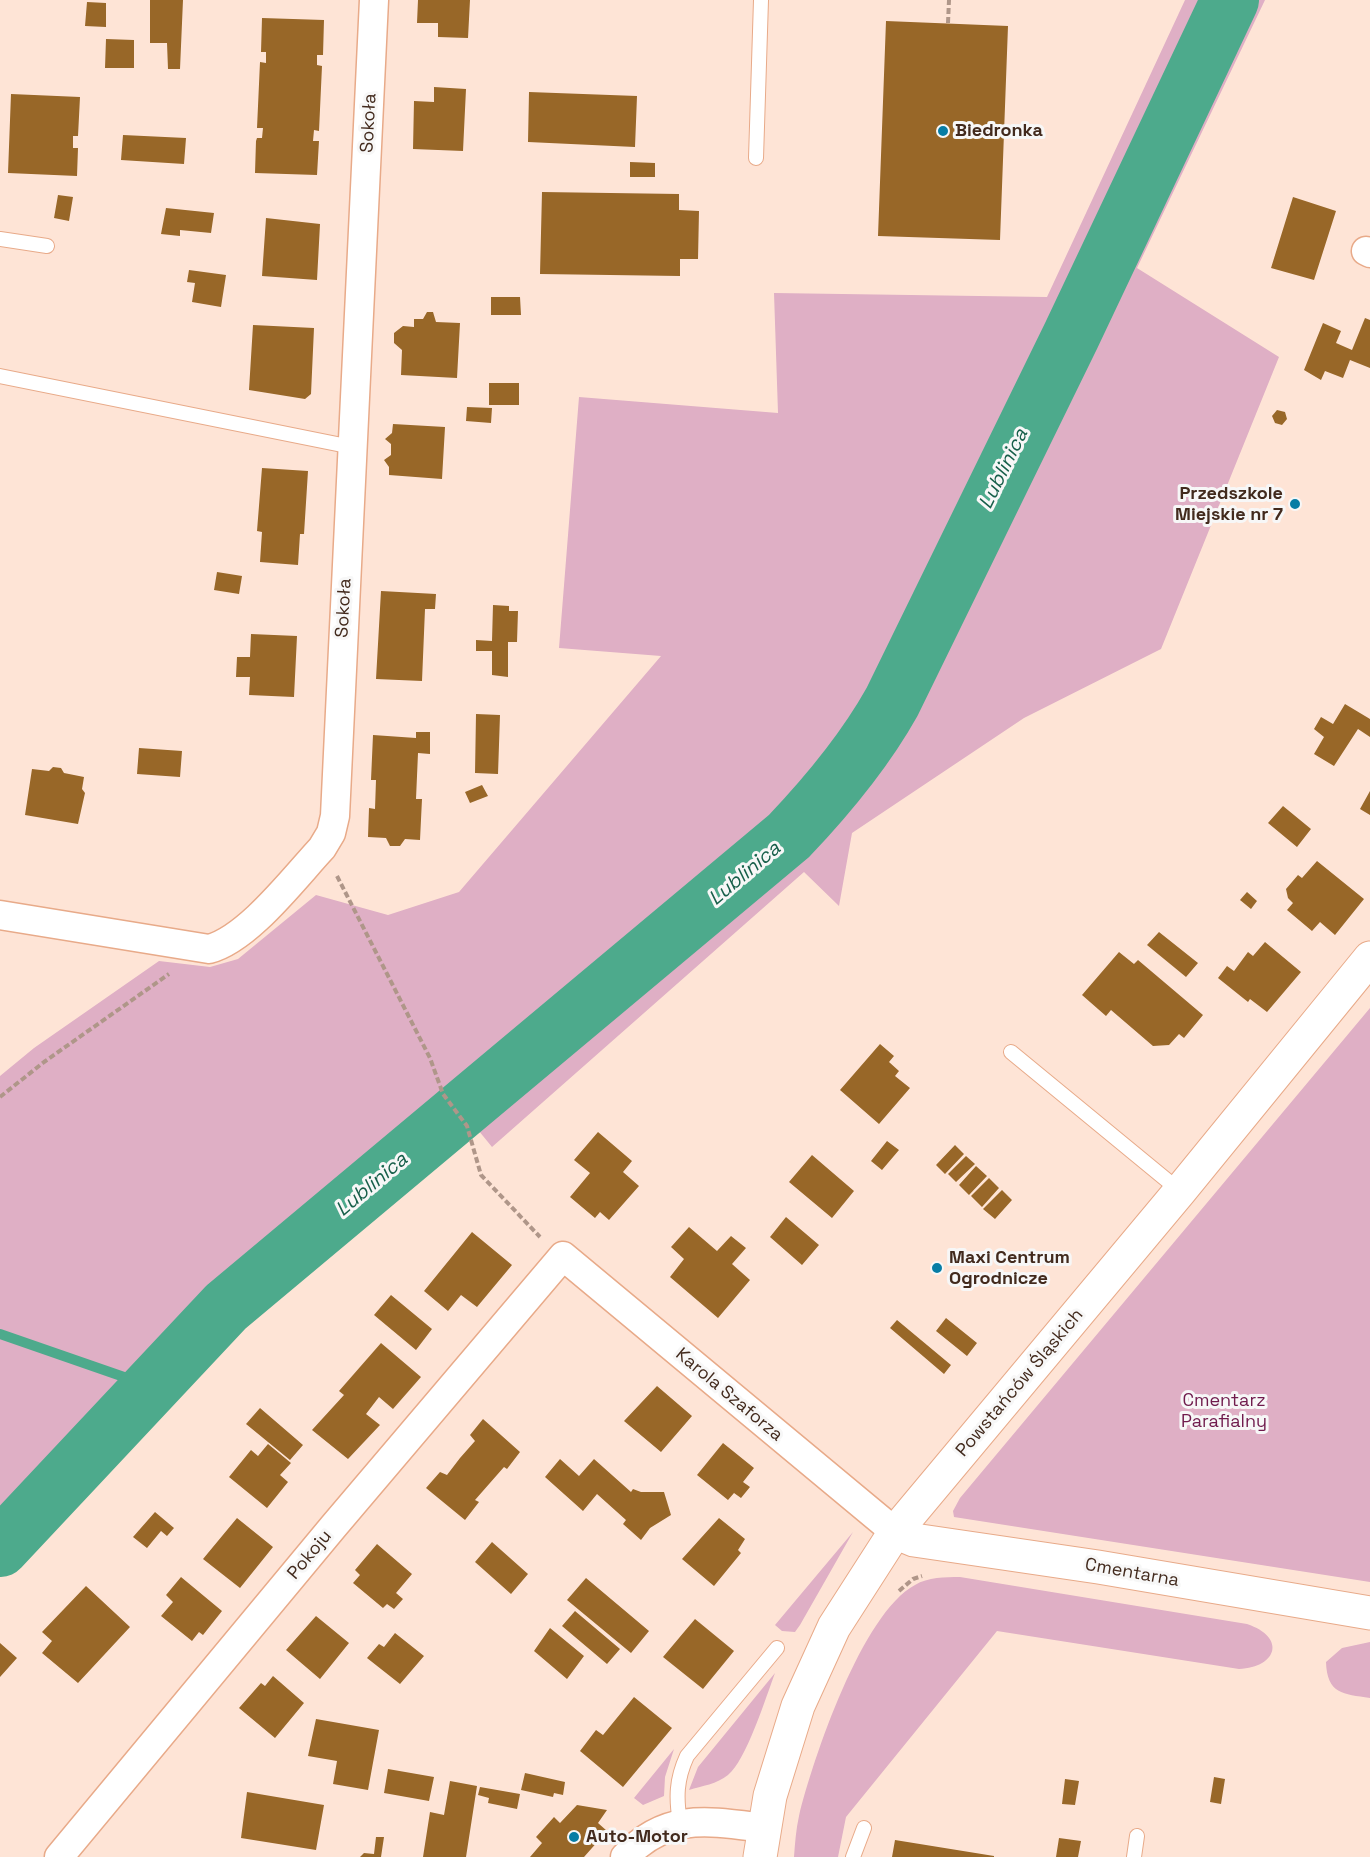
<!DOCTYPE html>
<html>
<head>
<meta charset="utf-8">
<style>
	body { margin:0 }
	canvas { display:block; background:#fee4d6 }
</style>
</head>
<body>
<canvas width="1370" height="1857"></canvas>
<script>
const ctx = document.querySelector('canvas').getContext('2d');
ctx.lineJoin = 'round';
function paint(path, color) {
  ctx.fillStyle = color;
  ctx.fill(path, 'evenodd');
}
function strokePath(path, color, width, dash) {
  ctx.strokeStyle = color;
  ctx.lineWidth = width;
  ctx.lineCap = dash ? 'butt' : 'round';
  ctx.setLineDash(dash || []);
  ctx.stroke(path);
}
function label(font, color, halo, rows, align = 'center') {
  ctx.font = font + ' "Space Grotesk",sans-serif';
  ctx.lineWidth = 6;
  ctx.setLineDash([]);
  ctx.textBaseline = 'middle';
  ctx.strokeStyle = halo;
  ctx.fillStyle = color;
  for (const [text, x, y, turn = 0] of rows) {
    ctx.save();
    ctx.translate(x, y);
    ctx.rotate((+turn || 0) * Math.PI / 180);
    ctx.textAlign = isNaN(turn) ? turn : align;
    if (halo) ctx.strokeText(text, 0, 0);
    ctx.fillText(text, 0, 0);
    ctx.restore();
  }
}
paint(new Path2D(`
	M1185 0H1265L1137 268 1279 357 1161 649 1024 718 852 833 839 906 804 872 492 1147 465 1114 134 1401 0 1544V1076L34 1048 159 961 210 967 238 959 316 895 388 915 459 892 661 656 559 648 579 397 778 413 774 293 1047 297Z
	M1370 1008V1582L954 1517 953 1511 960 1498Z
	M853 1532 800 1625 795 1632 782 1631 775 1625Z
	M960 1577 1247 1624C1286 1637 1278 1667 1239 1669L997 1631 846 1817 838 1857H794C795 1843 796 1829 799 1816 813 1759 862 1613 915 1585 928 1577 945 1577 960 1577Z
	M1370 1642V1698C1343 1694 1327 1694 1326 1662L1342 1648Z
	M775 1673C766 1697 746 1761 728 1775 717 1784 702 1786 689 1790L698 1767Z
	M674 1749 665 1777 664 1796 643 1805 634 1798Z`), '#dfafc5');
strokePath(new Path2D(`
	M0 1334 150 1386`), '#4daa8c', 10);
strokePath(new Path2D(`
	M0 1548 226 1307 789 836C828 795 864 752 892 702L1071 336 1230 0`), '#4daa8c', 58);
paint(new Path2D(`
	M150 0H183L180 69H168L167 43H150Z
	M418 0H470L468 38 438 37V23H417Z
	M87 2 106 3V27L85 26Z
	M262 18 324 20 323 55H317V65L322 66 319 131 314 130 313 141H319L317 175 255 173 256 141 257 138H262L263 128H257L260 62 266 63V52H261Z
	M886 21 1008 26 1000 240 878 236Z
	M106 39 134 40V68H105Z
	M434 87 466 89 463 151 413 149 414 101 434 102Z
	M529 92 637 96 635 147 528 142Z
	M11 94 80 97 78 136H73V148H78L77 176 8 173Z
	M123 135 186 138 184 164 121 160Z
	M630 162 655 163V177H630Z
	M542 192 679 194V210L699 211 698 259H680V276L540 274Z
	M58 195 73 197 69 221 54 218Z
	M1293 197 1336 211 1314 280 1271 268Z
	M166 208 214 213 211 233 180 230V236L161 234Z
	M266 218 320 224 317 280 262 276Z
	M189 270 226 275 221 307 192 302 195 283 187 282Z
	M491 297H520L521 315H491Z
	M427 312H433L436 322 460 323 457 378 401 375 402 350 394 343V333L403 326 414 327V319H423Z
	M1365 318 1370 320V368L1350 360 1343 378 1325 371 1321 380 1304 370 1323 323 1341 331 1336 343 1352 350Z
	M253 325 314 328 311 394 305 399 249 390Z
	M489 383H519V405H489Z
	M467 407 492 408 491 423 466 421Z
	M1277 410 1285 412 1287 419 1282 425 1275 423 1272 416Z
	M393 424 445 427 442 479 389 475V467L384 460 391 455V444L385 439 392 433Z
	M262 468 308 471 304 534H300L298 565 260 562 262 532 257 531Z
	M217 572 242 576 239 594 214 590Z
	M381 591 436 594 435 609H425L422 681 376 679Z
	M493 605 509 606V611H518L517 642H508V677L492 675V651H476V640L492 641Z
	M251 634 297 636 294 697 249 695 250 677H236L237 657H250Z
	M1345 704 1370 719V737L1358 729 1334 766 1314 754 1324 737 1314 729 1321 717 1333 724Z
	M476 714 500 715 498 774 475 773Z
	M416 732H430V754L418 753 416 799H422L420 840 405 839 400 846H390L386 838 368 837 369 808 375 809 376 780H371L373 735 416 738Z
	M139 748 182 751 180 777 137 774Z
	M53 767 61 768 64 773 84 777 82 789 85 793 78 824 25 815 32 769 49 771Z
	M482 785 488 796 470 803 465 792Z
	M1370 791V815L1360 809Z
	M1283 806 1311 829 1297 847 1268 823Z
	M1317 861 1364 899 1335 935 1320 922 1312 931 1287 910 1293 903 1288 898 1286 889 1298 875 1302 878Z
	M1247 892 1257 901 1251 909 1240 900Z
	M1159 932 1198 963 1186 977 1147 945Z
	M1265 942 1301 972 1267 1012 1250 999 1248 1002 1218 978 1227 966 1234 971 1248 952 1253 956Z
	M1119 952 1134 964 1138 960 1203 1015 1184 1038 1179 1034 1169 1045 1153 1046 1111 1010 1106 1016 1082 995Z
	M880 1044 894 1056 889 1062 899 1071 895 1076 910 1088 879 1124 840 1090Z
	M598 1132 632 1161 623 1172 639 1186 609 1220 600 1212 595 1218 570 1197 590 1173 574 1160Z
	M887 1141 899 1150 882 1170 871 1161Z
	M955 1145 964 1154 945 1174 936 1165Z
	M812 1155 854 1191 832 1218 789 1182Z
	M966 1156 975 1164 956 1182 948 1174Z
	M976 1166 987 1176 969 1195 959 1185Z
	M989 1178 999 1188 982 1207 971 1196Z
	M1002 1190 1012 1200 995 1219 983 1209Z
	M786 1217 819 1245 802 1265 770 1237Z
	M689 1227 717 1251 731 1236 746 1248 732 1264 750 1280 718 1318 670 1277 684 1259 671 1247Z
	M472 1232 512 1265 477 1307 461 1295 448 1311 424 1291Z
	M391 1295 432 1329 416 1350 374 1315Z
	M946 1318 977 1343 967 1356 936 1331Z
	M897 1320 951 1365 944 1374 890 1328Z
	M381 1343 421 1377 393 1409 379 1397 366 1414 380 1425 348 1459 312 1430 344 1395 339 1391Z
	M657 1386 692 1416 661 1452 624 1421Z
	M260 1408 303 1445 290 1460 246 1424Z
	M483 1419 520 1452 507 1469 504 1467 475 1500 479 1502 465 1520 426 1488 440 1472 447 1475 460 1458 475 1441 470 1435Z
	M723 1443 754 1468 743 1482 750 1487 741 1498 734 1493 728 1500 697 1475Z
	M268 1444 291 1463 280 1475 288 1482 267 1508 229 1477 251 1450 258 1456Z
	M560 1459 579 1476 594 1459 631 1492 633 1489 641 1492H664L671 1515 650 1528 641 1540 623 1524 626 1520 597 1494 583 1511 545 1477Z
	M155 1512 174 1528 167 1536 161 1531 147 1548 133 1537Z
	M237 1518 273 1547 240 1588 203 1559Z
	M719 1518 745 1539 738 1550 741 1553 714 1586 682 1559Z
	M492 1542 528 1574 511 1594 475 1562Z
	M377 1544 412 1574 396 1593 403 1599 394 1609 387 1604 383 1608 353 1583 360 1575 355 1570Z
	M181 1577 222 1611 203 1635 199 1632 192 1641 161 1616 173 1602 166 1595Z
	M586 1578 649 1631 631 1653 567 1600Z
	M86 1586 130 1627 78 1683 42 1653 52 1641 42 1632Z
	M575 1611 620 1649 607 1664 562 1626Z
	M316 1616 349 1643 320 1679 286 1650Z
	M695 1619 734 1651 703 1689 663 1657Z
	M550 1628 584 1656 567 1679 534 1651Z
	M395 1633 424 1656 400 1684 367 1658 379 1644 384 1647Z
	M0 1643 17 1658 0 1677Z
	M273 1676 304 1703 275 1738 239 1708 261 1683 265 1686Z
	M634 1697 672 1728 623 1787 580 1751 596 1730 603 1735Z
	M316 1719 379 1730 368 1790 333 1784 337 1761 308 1756Z
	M388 1769 434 1777 429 1801 384 1793Z
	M525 1773 565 1782 563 1795 554 1793 553 1797 521 1790Z
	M1214 1777 1225 1779 1221 1804 1210 1802Z
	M1065 1779 1079 1781 1075 1805 1062 1804Z
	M450 1781 477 1786 466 1857H423L430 1812 444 1815Z
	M480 1787 520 1794 517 1809 488 1803 489 1798 478 1795Z
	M247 1792 324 1805 316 1850 241 1838Z
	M577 1805 607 1810 598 1823 607 1831 584 1857H530L542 1843 536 1837 554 1817 560 1823Z
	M376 1837H384L381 1857H360L364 1853 374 1854Z
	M1059 1838 1081 1841 1078 1857H1056Z
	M895 1840 994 1856V1857H892Z`), '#986728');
const lane = new Path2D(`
	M756 158 761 0
	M0 239 47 246
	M0 376 352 447
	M1011 1052 1180 1191
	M680 1823C676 1798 676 1780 687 1756L777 1648
	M853 1857 864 1828
	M1134 1857 1137 1836`);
const street = new Path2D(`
	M1366 251 1370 253
	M0 915 209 949C248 939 294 878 322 848L331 833 335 816 374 0
	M59 1857 333 1527 563 1256 895 1532
	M625 1857C666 1812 709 1821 764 1828`);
const secondary = new Path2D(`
	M895 1532 914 1540 1098 1567 1370 1613
	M760 1857 770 1796 798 1706 834 1627 895 1532 1180 1191 1370 958`);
strokePath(lane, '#e8aa89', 16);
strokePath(street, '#e8aa89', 31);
strokePath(secondary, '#e8aa89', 35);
strokePath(new Path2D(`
	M948 23 949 0
	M337 876 430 1058 443 1094 467 1126 481 1175 540 1237
	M0 1097 44 1062 169 974
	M899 1591 913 1579 922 1576`), '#af9689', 4, [6, 3]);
strokePath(lane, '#fff', 14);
strokePath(street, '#fff', 28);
strokePath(secondary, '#fff', 33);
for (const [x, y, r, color] of [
	[943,131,6,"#077da5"],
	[1295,504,6,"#077da5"],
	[937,1268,6,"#077da5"],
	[574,1837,6,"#077da5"]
]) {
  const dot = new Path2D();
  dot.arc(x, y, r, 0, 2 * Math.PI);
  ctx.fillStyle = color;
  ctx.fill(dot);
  strokePath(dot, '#f7f7f7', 2);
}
label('18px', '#422a1d', '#f7f7f7', [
	["Sokoła",369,123,-87],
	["Sokoła",344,608,-87],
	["Powstańców Śląskich",1020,1383,-50],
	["Karola Szaforza",729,1395,40],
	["Pokoju",310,1555,-50],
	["Cmentarna",1132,1573,10]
]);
label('bold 18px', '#422a1d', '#f7f7f7', [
	["Biedronka",955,131],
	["Przedszkole",1283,494,"right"],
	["Miejskie nr 7",1283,515,"right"],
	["Maxi Centrum",949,1258],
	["Ogrodnicze",949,1279],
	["Auto-Motor",586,1837]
], 'left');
label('18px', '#701b4d', '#f7f7f7', [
	["Cmentarz",1224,1401],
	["Parafialny",1224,1422]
]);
label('italic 20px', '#175f4a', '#f7f7f7', [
	["Lublinica",1004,469,-64],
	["Lublinica",745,874,-40],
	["Lublinica",372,1185,-40]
]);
</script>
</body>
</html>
